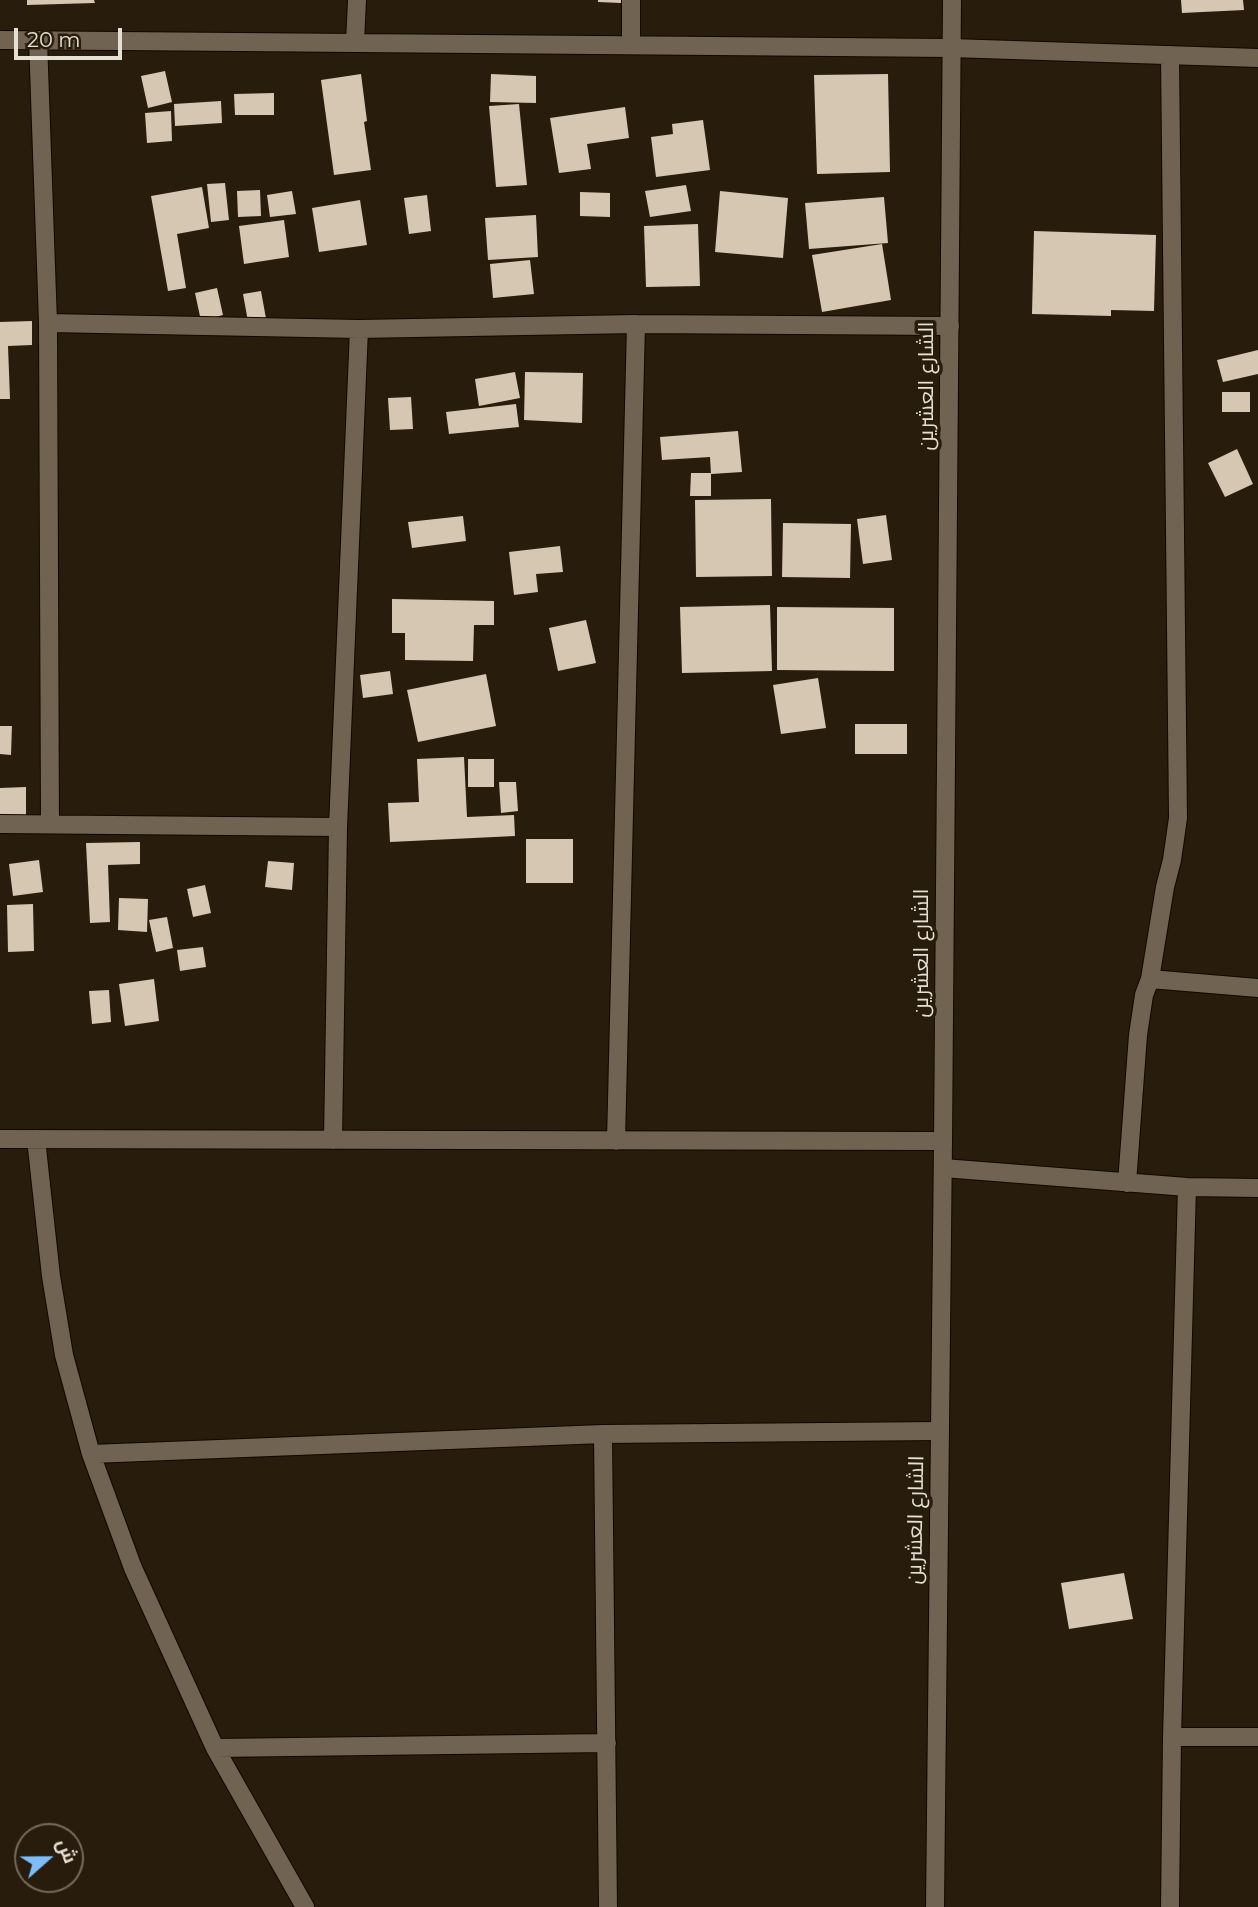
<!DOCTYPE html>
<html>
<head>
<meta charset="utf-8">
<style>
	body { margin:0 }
	#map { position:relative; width:1258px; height:1907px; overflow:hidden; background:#281d0c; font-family:Montserrat,Cairo,sans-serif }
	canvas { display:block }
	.north { position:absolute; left:14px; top:1823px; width:70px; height:70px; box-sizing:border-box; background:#281d0c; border:2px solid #746b5c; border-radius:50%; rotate:69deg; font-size:19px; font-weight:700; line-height:28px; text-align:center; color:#e6dfd4 }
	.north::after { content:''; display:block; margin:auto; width:24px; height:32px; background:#7dbef9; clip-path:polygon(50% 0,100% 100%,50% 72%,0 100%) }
	.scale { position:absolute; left:14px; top:28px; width:108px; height:32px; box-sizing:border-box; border:4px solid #e6dfd4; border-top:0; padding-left:9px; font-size:21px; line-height:24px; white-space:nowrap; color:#e6dfd4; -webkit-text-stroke:5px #281d0c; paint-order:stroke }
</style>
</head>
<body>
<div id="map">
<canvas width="1258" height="1907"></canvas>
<div class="north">ش</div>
<div class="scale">20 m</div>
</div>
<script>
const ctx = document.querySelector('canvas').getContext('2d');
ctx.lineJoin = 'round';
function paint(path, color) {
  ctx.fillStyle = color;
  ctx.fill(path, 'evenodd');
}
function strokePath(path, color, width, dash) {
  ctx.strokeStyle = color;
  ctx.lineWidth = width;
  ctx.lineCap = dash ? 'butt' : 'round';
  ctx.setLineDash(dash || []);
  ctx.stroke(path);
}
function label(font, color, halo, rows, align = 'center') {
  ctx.font = font + ' Montserrat,Cairo,sans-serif';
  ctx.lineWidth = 7;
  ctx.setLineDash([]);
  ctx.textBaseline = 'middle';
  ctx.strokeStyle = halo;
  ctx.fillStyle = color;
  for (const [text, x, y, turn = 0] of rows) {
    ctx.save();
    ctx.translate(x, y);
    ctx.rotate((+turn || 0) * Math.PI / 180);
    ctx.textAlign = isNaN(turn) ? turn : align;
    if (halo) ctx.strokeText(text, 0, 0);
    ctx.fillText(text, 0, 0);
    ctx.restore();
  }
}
paint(new Path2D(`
	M27 0H94L95 3 27 5Z
	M598 0H621V3L598 2Z
	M1181 0H1243L1244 10 1182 13Z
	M165 71 172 102 148 108 141 76Z
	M361 74 367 121 364 122 371 170 334 175 321 80Z
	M491 74 536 76V103L490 102Z
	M888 74 890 172 817 174 814 75Z
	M274 93V115H235L234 94Z
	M221 101 222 123 175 126 174 104Z
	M519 104 527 185 496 187 489 106Z
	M625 107 629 138 587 144 591 169 559 173 550 118Z
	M171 111 172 141 147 143 145 113Z
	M703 120 710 170 656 177 651 137 673 134 672 124Z
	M225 183 229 220 211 222 207 184Z
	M686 185 691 211 650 217 645 191Z
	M202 187 209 228 177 234 186 288 168 291 151 196Z
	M260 190 261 216 238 217 237 191Z
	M292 191 296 214 270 217 267 195Z
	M720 191 788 198 783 258 715 252Z
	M580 192 610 193V217L580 216Z
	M427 195 431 231 409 234 404 198Z
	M884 197 888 243 809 249 805 203Z
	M360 200 367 245 319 252 312 208Z
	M536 215 538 257 488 260 485 218Z
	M284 220 289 257 244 264 239 226Z
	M698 224 700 286 646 287 644 226Z
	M1034 231 1156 235 1154 311 1111 310V316L1032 314Z
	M882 244 891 300 822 312 812 255Z
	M530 260 534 294 493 298 490 264Z
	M217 288 223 315 201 321 195 293Z
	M261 291 267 324 249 327 243 294Z
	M32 321V345L8 346 10 399H0V322Z
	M1258 350V374L1223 382 1217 360Z
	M515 372 520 398 479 406 475 379Z
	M525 372 583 373 582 423 524 420Z
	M1222 392H1250V412H1222Z
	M411 397 413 429 390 430 388 398Z
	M516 404 519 427 449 434 446 412Z
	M738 431 742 472 711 474 710 457 662 460 660 437Z
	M1237 449 1253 484 1225 497 1208 463Z
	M691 473H711V496H690Z
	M771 499 772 576 696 577 695 500Z
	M886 515 892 560 863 564 857 519Z
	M463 516 466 541 412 548 408 522Z
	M783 523 851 524 850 578 782 577Z
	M560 546 563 572 536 574 538 592 514 595 509 552Z
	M392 599 494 601V625H474L473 661 405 660V633H392Z
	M770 605 772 671 682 673 680 607Z
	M777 607 894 608V671L777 670Z
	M586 620 596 663 558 671 549 628Z
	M390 671 393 694 363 698 360 675Z
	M486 674 496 726 418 742 407 690Z
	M818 678 826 728 781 734 773 685Z
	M855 724H907V754H855Z
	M0 726H12L11 755 0 754Z
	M464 757 467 817 514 815 515 836 390 842 388 803 419 802 417 759Z
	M468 759H494V787H468Z
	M499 782H516L518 811 501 813Z
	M26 787V820H0V788Z
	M526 839H573V883H526Z
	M140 842V864L108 865 110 922 90 923 86 843Z
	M39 860 43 892 13 896 9 864Z
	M268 861 294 863 292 890 265 887Z
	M205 885 211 913 193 917 187 889Z
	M119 898 148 899 147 932 118 930Z
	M33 904 34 951 8 952 7 905Z
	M167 917 173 948 156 952 149 920Z
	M203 947 206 967 180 971 177 950Z
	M154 979 159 1021 125 1026 119 984Z
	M109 990 111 1022 92 1024 89 991Z
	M1124 1573 1133 1619 1069 1629 1061 1583Z`), '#d6c7b2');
const minor = new Path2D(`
	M0 40 951 48 1258 58
	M38 40 48 323 50 823
	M355 43 357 0
	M631 45V0
	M48 323 359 329 636 324 950 326
	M0 824 338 827
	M1150 979 1258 988
	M0 1139 943 1141
	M36 1139 51 1276 64 1355 91 1454 133 1568 215 1748 305 1907
	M333 1140 338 827 359 329
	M616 1141 636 324
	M943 1168 1187 1187 1258 1188
	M1127 1183 1138 1035 1144 995 1150 979 1165 887 1172 860 1178 818 1170 55
	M603 1434 608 1907
	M91 1454 603 1434 940 1431
	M1172 1737H1258
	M215 1748 607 1743
	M1170 1907 1172 1737 1187 1187`);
const tertiary = new Path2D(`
	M935 1907 943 1141 952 0`);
strokePath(minor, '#100700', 20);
strokePath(tertiary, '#100700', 20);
strokePath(minor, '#706351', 18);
strokePath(tertiary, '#706351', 18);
label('21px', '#e6dfd4', '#281d0c', [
	["الشارع العشرين",927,386,-90],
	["الشارع العشرين",922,953,-90],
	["الشارع العشرين",916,1520,-89]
]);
</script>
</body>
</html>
